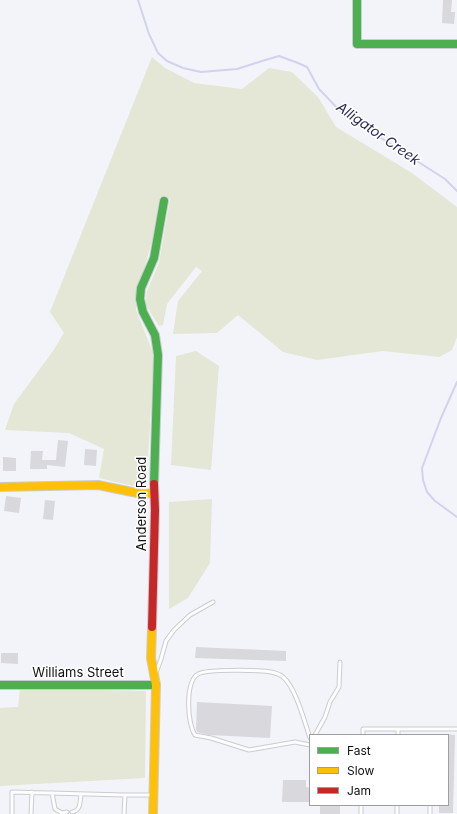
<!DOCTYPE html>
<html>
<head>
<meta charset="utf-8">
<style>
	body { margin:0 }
	#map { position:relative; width:457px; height:814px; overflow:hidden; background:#f3f4fa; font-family:Inter,sans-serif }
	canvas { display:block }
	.legend { position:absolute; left:309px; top:734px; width:140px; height:72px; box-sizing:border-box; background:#fff; border:1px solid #9f9fa1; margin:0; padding:5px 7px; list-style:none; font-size:12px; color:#101014 }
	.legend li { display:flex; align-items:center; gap:8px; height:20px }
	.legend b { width:20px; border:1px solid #9f9fa1 }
</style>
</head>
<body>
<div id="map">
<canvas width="457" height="814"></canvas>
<ul class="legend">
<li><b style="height:5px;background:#4caf50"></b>Fast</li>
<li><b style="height:5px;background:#ffc107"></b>Slow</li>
<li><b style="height:5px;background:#c62828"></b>Jam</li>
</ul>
</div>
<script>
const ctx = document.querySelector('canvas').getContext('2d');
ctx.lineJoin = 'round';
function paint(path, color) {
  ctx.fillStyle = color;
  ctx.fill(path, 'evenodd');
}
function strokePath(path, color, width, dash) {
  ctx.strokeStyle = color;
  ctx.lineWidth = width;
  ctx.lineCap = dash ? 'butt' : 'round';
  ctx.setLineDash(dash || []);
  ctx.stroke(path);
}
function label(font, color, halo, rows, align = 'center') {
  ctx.font = font + ' Inter,sans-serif';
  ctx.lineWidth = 3;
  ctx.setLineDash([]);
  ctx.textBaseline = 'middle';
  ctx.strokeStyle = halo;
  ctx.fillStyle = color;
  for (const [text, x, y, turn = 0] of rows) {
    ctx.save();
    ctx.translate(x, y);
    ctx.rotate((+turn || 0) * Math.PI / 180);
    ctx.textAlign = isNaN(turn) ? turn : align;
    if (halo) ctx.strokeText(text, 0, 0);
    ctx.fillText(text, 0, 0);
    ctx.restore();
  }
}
paint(new Path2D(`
	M152 57 165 68 194 83 242 89 269 68 292 72 318 97 336 127 412 173 457 207V337L452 350 439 357 383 351 317 360 283 352 238 315 217 333 173 334 178 301 202 271 196 267 167 304 163 325 159 326 145 304 147 291 159 263 170 199 160 197 152 241 138 291 136 310 154 355 147 475 133 486 99 478 104 449 69 433 5 430 14 404 53 351 64 333 50 312Z
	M196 351 219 366 211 470 171 465 176 356Z
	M212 499 210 563 188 598 169 609V502Z
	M20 688 146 691 145 778 0 786V708L18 707Z`), '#e4e6d6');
strokePath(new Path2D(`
	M138 0 149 34 158 53 167 61 183 68 201 72 237 69 262 61 279 56 298 63 307 67 319 89 342 113 445 179 457 191
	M457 382 441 418 422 468 423 480 427 492 435 501 457 517`), '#d1d2ee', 2);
paint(new Path2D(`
	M443 0H452L451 12H455L454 24 442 23Z
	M58 440 68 441 65 467 47 465V469H30L31 451H43L42 460H56Z
	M85 449 97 450 96 466 84 465Z
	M3 457 16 458V471H3Z
	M6 496 21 498 19 513 4 511Z
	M45 500 55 501 53 520 43 519Z
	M196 647 286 651V661L195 658Z
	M1 653H18V664L1 663Z
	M197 702 272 706 270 738 209 735 197 732 196 729Z
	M448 734 455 735 453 813H439V805H448Z
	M283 780H306V787L310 788V802H282Z
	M320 805H340V814H320Z`), '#d8d8dd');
const lane = new Path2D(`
	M156 673 161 659 166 641 174 630 190 615 213 602
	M315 735 325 717 330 702 339 687 340 662
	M363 735V729H457
	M398 735V729
	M310 738C305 723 295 686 283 677 280 674 275 673 271 672 260 670 206 669 198 674 185 682 187 723 195 735L211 738 249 750 295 742 310 745
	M52 793 55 809 62 813 67 812
	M72 812C81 811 80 801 81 794
	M12 814V792L125 795H152
	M31 814 32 792
	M124 814 125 795
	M361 814V805
	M397 814V805
	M430 814V805`);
const fast = new Path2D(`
	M357 0V44H457
	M154 484 158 355 155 335 143 312 140 299 141 288 154 258 164 201
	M0 685H156`);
const slow = new Path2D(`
	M0 487 98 485 142 494 154 493
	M152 627 151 658 156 685 153 814`);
const jam = new Path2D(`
	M152 627 155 510 154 484`);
strokePath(lane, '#cbccd1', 5);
strokePath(fast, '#cbccd1', 10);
strokePath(slow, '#cbccd1', 10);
strokePath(jam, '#cbccd1', 10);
strokePath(lane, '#fdfdfe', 3);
strokePath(fast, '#4caf50', 8);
strokePath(slow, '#ffc107', 8);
strokePath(jam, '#c62828', 8);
label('13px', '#101014', '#fff', [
	["Anderson Road",142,504,-90],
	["Williams Street",78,673]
]);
label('italic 14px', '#2c2858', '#fff', [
	["Alligator Creek",378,134,35]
]);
</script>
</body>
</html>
